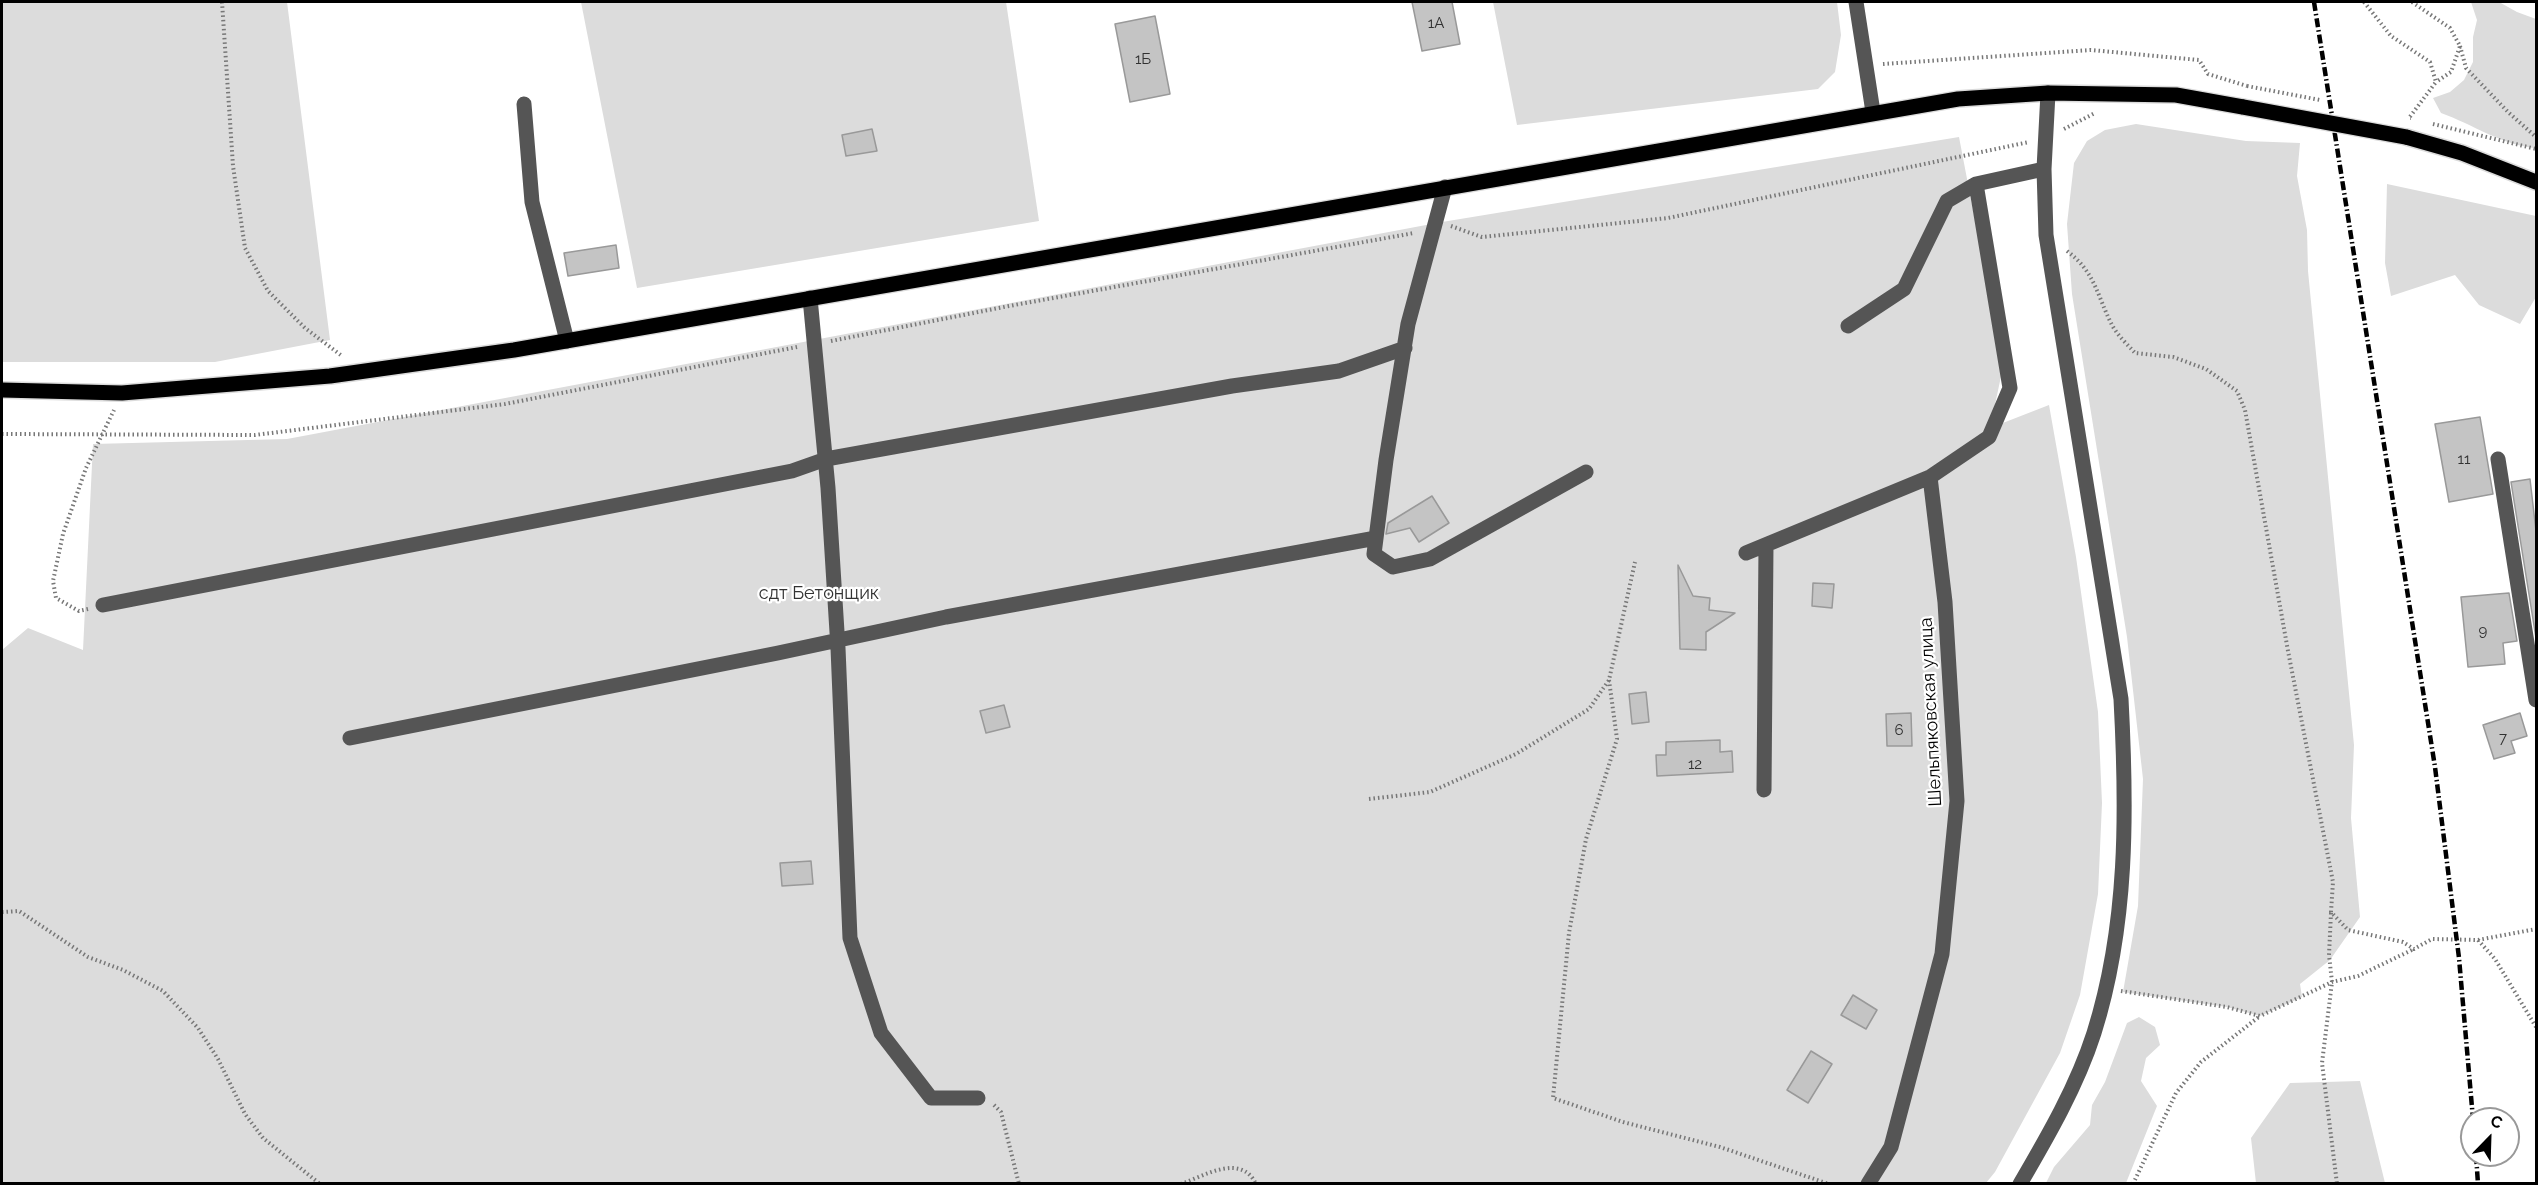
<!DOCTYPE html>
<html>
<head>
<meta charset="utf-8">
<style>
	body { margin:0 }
	#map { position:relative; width:2538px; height:1185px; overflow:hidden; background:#fff; font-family:Raleway,sans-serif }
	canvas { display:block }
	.frame { position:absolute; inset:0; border:3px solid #000; pointer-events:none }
	.north { position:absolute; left:2460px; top:1107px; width:60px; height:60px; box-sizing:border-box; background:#fff; border:2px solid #999; border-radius:50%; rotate:23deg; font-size:16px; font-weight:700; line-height:24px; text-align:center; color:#000 }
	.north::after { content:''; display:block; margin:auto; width:21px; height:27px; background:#000; clip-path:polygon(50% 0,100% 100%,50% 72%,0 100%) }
</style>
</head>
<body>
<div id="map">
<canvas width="2538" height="1185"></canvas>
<div class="frame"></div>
<div class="north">С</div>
</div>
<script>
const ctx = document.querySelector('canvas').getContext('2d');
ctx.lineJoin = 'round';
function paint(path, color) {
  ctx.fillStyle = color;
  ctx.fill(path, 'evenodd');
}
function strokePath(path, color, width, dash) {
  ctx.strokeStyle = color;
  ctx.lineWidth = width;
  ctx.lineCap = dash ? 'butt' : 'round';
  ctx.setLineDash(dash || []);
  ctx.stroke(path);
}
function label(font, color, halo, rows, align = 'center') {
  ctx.font = font + ' Raleway,sans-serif';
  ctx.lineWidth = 4.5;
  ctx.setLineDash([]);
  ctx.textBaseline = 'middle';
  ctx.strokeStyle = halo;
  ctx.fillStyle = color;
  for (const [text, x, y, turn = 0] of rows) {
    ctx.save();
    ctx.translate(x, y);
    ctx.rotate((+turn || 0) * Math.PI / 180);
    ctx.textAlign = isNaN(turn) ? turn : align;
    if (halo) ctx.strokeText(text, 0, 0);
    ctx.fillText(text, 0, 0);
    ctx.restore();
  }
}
paint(new Path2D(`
	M2 2H287L330 340 215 362H2Z
	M581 2H1006L1039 221 637 288Z
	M1493 2H1837L1841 35 1835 72 1818 89 1517 125Z
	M2471 2H2499L2517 12 2536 19V148C2504 146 2472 124 2441 113L2433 98 2450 92 2464 80 2473 62V37L2477 20Z
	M2136 124 2246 141 2300 143 2297 176 2307 230 2308 271 2354 745 2351 818 2360 917 2330 960 2300 984 2302 997 2260 1016 2227 1007 2123 992 2138 906 2143 779 2127 637 2072 294 2067 224 2074 163 2087 141 2105 130Z
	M1959 137 2003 367 1990 428 2049 405 2076 557 2098 712 2102 803 2098 894 2080 995 2060 1053 1995 1172 1986 1183 2 1184V650L28 628 83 650 93 444 287 439 1442 222Z
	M2387 184 2536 216V297L2520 324 2479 305 2455 275 2391 296 2385 263Z
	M2139 1017 2155 1027 2160 1045 2146 1058 2141 1081 2157 1106 2126 1183H2046L2054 1167 2090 1125 2092 1105 2105 1082 2127 1023Z
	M2360 1081 2385 1183H2256L2251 1138 2290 1083Z`), '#dcdcdc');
const building = new Path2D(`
	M1412 2H1452L1460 44 1422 51Z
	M1155 16 1170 94 1130 102 1115 24Z
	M872 129 877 151 846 156 842 135Z
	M616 245 619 268 568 276 564 253Z
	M2480 417 2493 494 2449 502 2435 424Z
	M2530 479 2536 531V638L2511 482Z
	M1432 496 1449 523 1419 542 1410 528 1386 534 1388 523Z
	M1678 565 1693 596 1710 598 1709 610 1735 613 1706 632V650L1680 649Z
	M1813 583 1834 584 1832 608 1812 606Z
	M2509 593 2517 641 2503 643 2505 664 2468 667 2461 597Z
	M1646 692 1649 722 1632 724 1629 694Z
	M1004 705 1010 727 986 733 980 711Z
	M1911 713 1912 746H1887L1886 714Z
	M2520 713 2527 736 2511 741 2515 753 2494 759 2483 725Z
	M1720 740V752L1732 751 1733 772 1657 776 1656 755H1666V742Z
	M811 861 813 884 782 886 780 863Z
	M1853 995 1877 1010 1866 1029 1841 1015Z
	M1811 1051 1832 1064 1808 1103 1787 1090Z`);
paint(building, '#c4c4c4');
strokePath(building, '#999', 1.5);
const major = new Path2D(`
	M2406 137 2462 153 2536 182
	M2 390 122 393 330 376 514 350 1958 99 2048 93 2176 95 2243 107`);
strokePath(major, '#dbdbdb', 18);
strokePath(new Path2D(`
	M222 2 233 166 245 248 268 291 305 328 342 356
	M2364 2 2391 36 2430 62 2436 82 2409 118H2411
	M2412 2 2450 28 2460 46 2451 72 2436 82
	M2460 46 2466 68 2509 113 2536 137
	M1883 64 2091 50 2199 60 2208 74 2247 86
	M2433 124 2536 149
	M2064 129 2095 113
	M1451 226 1482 237 1668 218 2029 142
	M2067 251C2095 272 2097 295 2111 323 2116 334 2127 344 2135 353L2173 357 2206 369 2237 391 2245 410 2288 651 2333 882 2331 912 2348 930 2403 942 2414 949 2432 939 2478 940 2536 929
	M831 341 1009 306 1414 233
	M2 434 255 435 505 404 797 347
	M88 609 79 611 56 598 53 581 63 534 86 468 114 410
	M1609 680 1617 739 1586 839 1569 933 1553 1098 1623 1122 1720 1147 1829 1184
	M1369 799 1430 792 1516 754 1589 709 1609 680 1635 562
	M2 912 19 911 88 957 123 970 163 991 198 1028 218 1059 245 1114 263 1138 320 1184
	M2331 913 2329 955 2332 982 2322 1063 2337 1184
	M2478 940 2495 959 2536 1027
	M2121 991 2227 1007 2260 1016 2332 982 2358 976 2414 949
	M994 1105 1001 1112 1019 1184
	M1181 1184C1206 1175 1241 1153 1256 1184
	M2133 1184 2176 1093 2201 1062 2260 1016`), '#777', 4, [1.5, 3]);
strokePath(new Path2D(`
	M1856 2 1873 112
	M524 104 532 202 567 341
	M1445 187 1408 324 1386 460 1374 554 1393 567 1430 559 1586 472
	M810 298 828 488 838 648 850 938 881 1033 931 1098H978
	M1848 326 1904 289 1947 201 1976 184
	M2498 459 2536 700
	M1746 553 1930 477 1989 437 2010 388 1976 184 2044 169
	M103 605 792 471 826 459 1232 386 1339 371 1405 348
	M350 738 778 653 946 617 1376 538
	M1764 790 1766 545
	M1868 1184 1891 1147 1942 954 1957 801 1945 602 1930 477
	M2020 1184C2048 1136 2077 1086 2094 1033 2128 925 2127 811 2121 699L2046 235 2044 169 2048 93`), '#555', 15);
strokePath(major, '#000', 15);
strokePath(new Path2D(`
	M2314 2 2435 767 2459 958 2473 1119
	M2476 1155 2478 1184`), '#000', 4.5, [9, 3, 1.5, 3]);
const majorBridge = new Path2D(`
	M2243 107 2406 137`);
strokePath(majorBridge, '#dbdbdb', 18, []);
strokePath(new Path2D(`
	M2247 86 2320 100`), '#777', 4, [1.5, 3]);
strokePath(majorBridge, '#000', 15);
label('15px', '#313131', null, [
	["1А",1436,23],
	["1Б",1143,59],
	["11",2464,459],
	["9",2483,631],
	["6",1899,730],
	["7",2503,738],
	["12",1695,764]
]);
label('18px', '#333', '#fff', [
	["сдт Бетонщик",819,594]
]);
label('18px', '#000', '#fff', [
	["Шельпяковская улица",1931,712,-93]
]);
</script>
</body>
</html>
